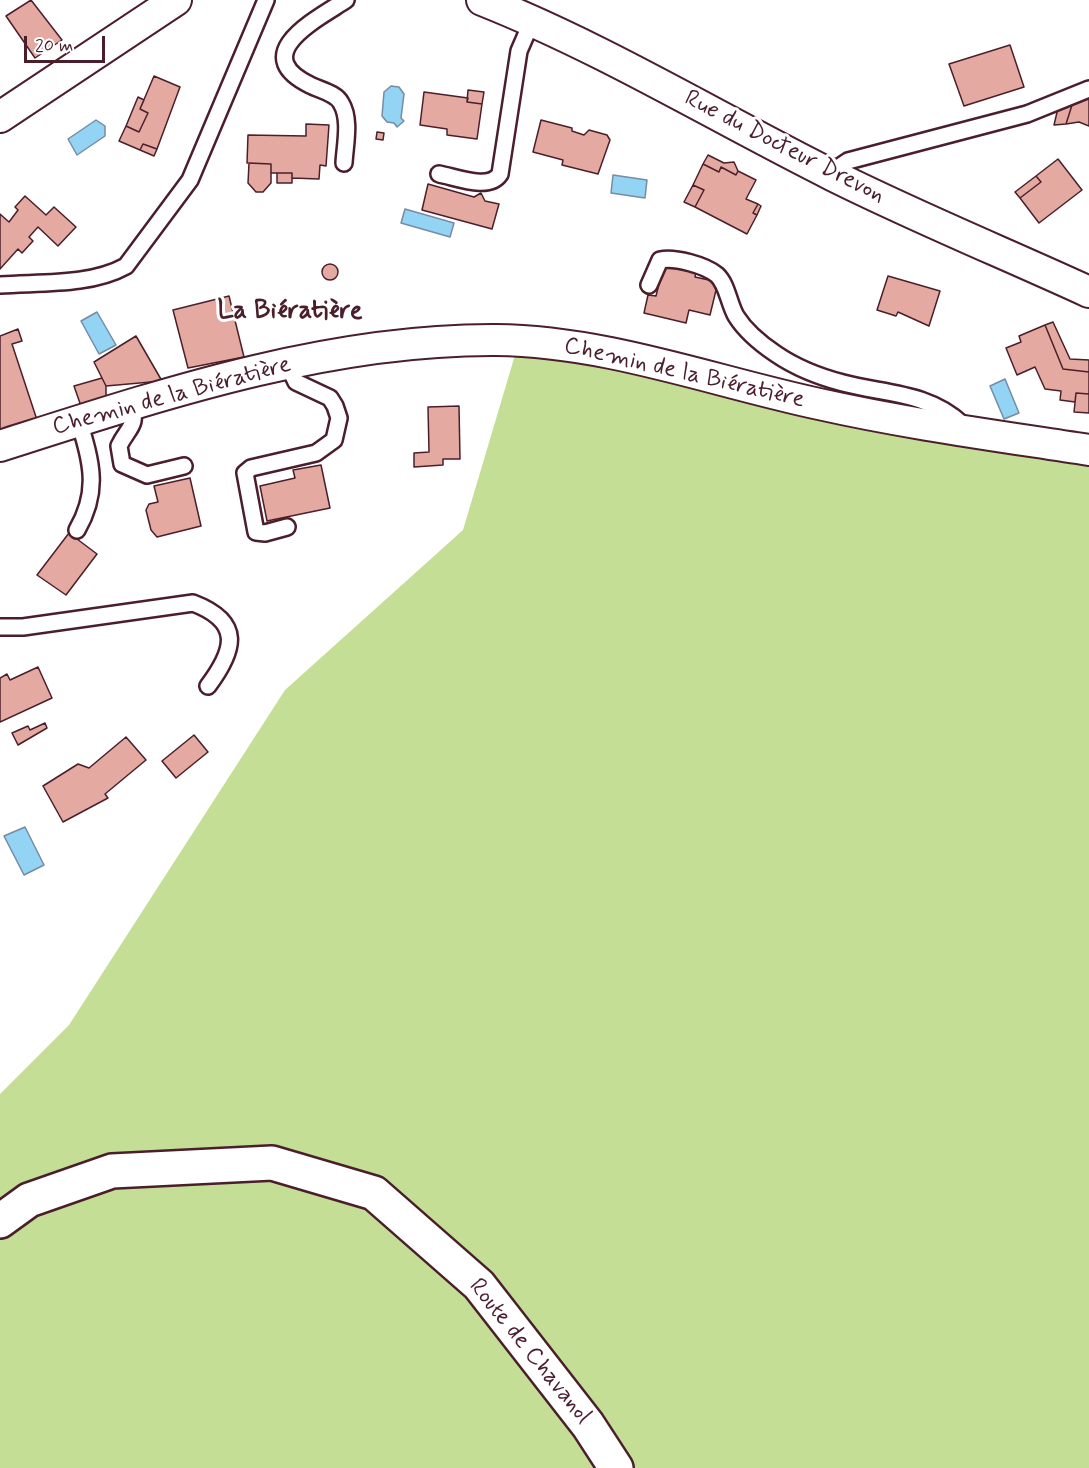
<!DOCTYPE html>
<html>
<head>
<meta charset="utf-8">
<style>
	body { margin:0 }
	#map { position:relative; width:1089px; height:1468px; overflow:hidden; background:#fff; font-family:Mynerve,sans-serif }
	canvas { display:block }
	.scale { position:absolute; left:24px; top:36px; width:81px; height:27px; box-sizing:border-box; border:3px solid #4a1f2b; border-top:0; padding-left:8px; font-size:18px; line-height:21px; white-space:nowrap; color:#4a1f2b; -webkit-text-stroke:4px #fff; paint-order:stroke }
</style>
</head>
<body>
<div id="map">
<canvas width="1089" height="1468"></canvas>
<div class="scale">20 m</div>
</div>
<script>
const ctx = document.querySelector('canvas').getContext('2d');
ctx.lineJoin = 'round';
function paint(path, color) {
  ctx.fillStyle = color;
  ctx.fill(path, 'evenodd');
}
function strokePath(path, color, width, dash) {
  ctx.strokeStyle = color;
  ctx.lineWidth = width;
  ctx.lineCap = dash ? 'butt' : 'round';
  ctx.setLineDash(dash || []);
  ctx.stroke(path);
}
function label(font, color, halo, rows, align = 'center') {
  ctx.font = font + ' Mynerve,sans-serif';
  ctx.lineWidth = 6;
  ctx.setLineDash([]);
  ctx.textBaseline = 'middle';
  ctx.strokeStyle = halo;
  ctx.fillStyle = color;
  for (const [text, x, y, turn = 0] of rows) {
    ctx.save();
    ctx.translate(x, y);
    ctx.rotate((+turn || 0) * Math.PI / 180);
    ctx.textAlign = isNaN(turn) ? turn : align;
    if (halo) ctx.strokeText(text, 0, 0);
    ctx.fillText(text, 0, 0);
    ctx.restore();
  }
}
paint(new Path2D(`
	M515 355 983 422 1089 454V1468H0V1094L69 1025 285 690 463 530Z`), '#c5de95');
const water = new Path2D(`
	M391 86 399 87 404 94 401 118 404 121 397 127 394 123 387 122 382 116 384 92Z
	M96 120 105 126V136L77 155 68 139Z
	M613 175 647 180 645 198 611 193Z
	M405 209 454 223 450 237 401 223Z
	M97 312 116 345 99 354 81 321Z
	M1005 379 1019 413 1004 419 990 386Z
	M25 827 44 865 24 875 4 836Z`);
paint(water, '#93d3f4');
strokePath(water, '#768ba4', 1.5);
const building = new Path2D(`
	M31 0 62 40 35 58 6 16Z
	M1010 45 1024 87 964 106 949 64Z
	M154 76 180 87 157 149 143 144 140 150 119 141 126 126 139 132 148 113 140 109Z
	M468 90 484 92 482 104 467 102Z
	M424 92 468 98 467 102 482 104 477 139 447 135V129L420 125Z
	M138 97 144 100 140 109 148 113 139 132 126 126Z
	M1089 97V126L1079 122 1066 124 1073 102Z
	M1073 102 1066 124 1054 125 1058 108Z
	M541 120 572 128V131L584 135 589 130 607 135 610 140 598 174 562 165 563 160 533 152Z
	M306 124 329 125 326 166 320 165 319 179 292 178V173H271V164L247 163 248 135 306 136Z
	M377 132 384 133 383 140 376 139Z
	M143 144 157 149 154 156 140 150Z
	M708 155 724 163 734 162 738 171 736 175 721 167 719 172 703 164Z
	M1058 159 1082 190 1039 223 1020 198 1041 182 1036 176Z
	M249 163 271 164V183L263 192H256L248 183Z
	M703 164 719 172 721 167 736 175 738 171 756 180 746 199 758 204 753 213 757 215 747 234 695 207 704 190 693 185Z
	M277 173H292V183H277Z
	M1036 176 1041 182 1020 198 1015 192Z
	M428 184 474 197 481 193 485 201 499 204 492 229 422 210Z
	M693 185 704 190 695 207 684 202Z
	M25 196 46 215 54 207 76 227 58 246 38 227 29 237 33 241 22 253 18 249 0 269V214L9 222 18 210 15 207Z
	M758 204 761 206 757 215 753 213Z
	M664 263 696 271 695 277 718 282 710 315 689 310 686 323 644 313 648 295 656 296Z
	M322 272a8 8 0 1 1 16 0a8 8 0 1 1-16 0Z
	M888 276 940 291 929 326 898 312 896 316 877 310Z
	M229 296 244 357 188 368 173 310Z
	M1053 322 1070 359 1089 360V372L1063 369 1045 325Z
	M1045 325 1063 369 1089 372V394L1076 393 1075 402 1060 400 1061 391 1045 389 1035 367 1017 375 1006 348 1021 342 1019 336Z
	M18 329 22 341 12 344 38 423 0 435V336Z
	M136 336 162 381 106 386 94 362Z
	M102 378 106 386V402L82 409 74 386Z
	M1076 393 1089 394V413L1074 412Z
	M459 406 460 459H443V465L414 467V453L429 452 428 407Z
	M321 465 330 508 267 521 260 486 295 478 293 470Z
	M190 478 201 526 157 537 151 530 146 510 149 504 158 502 154 486Z
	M69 533 97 554 66 595 37 575Z
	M38 667 52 698 0 722V678L7 674 10 680Z
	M45 723 47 728 18 745 12 733 28 726 30 730Z
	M194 735 208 752 176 778 162 761Z
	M126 737 146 760 105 794 108 798 63 822 43 786 78 764 89 768Z`);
paint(building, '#e4a9a1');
strokePath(building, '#4a1f2b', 1.5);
const service = new Path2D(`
	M344 163C345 145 351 119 341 103 336 93 320 90 310 85 247 54 317 19 346 0
	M439 174C456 177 489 191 500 174L519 51 532 21
	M833 176 839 167 848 161 1027 114 1089 89
	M0 285C40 282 90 286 126 266L190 180 266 0
	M649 285 660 260C675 257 705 265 717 275 727 284 729 304 736 316 746 332 761 344 776 354 795 367 820 377 843 383 884 394 928 392 962 424L961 430
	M131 404C138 427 128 427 119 446L122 464 147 475 184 466
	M287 527 265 533 256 532 245 473 251 468 316 453 334 440 339 418 335 406 330 398 296 382 288 365
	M77 530C100 490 91 462 79 421
	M0 627H23L193 603C243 622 235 650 208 686`);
const minor = new Path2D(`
	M482 0C603 48 716 117 832 175 916 217 1004 253 1089 292
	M0 117 176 0
	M0 446C160 395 326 339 496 340 606 341 712 381 819 404 908 424 999 436 1089 450`);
const tertiary = new Path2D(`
	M0 1221 29 1200 112 1171 272 1163 374 1193 479 1285 588 1425 616 1468`);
strokePath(service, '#4a1f2b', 20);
strokePath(minor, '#4a1f2b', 34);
strokePath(tertiary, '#4a1f2b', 38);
strokePath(service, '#fff', 15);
strokePath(minor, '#fff', 30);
strokePath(tertiary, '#fff', 33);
label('24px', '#4a1f2b', '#fff', [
	["Rue du Docteur Drevon",784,148,27],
	["Chemin de la Biératière",684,374,13],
	["Chemin de la Biératière",172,397,-15],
	["Route de Chavanol",529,1352,51]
]);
label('bold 26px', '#4a1f2b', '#fff', [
	["La Biératière",290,313]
]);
</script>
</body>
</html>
